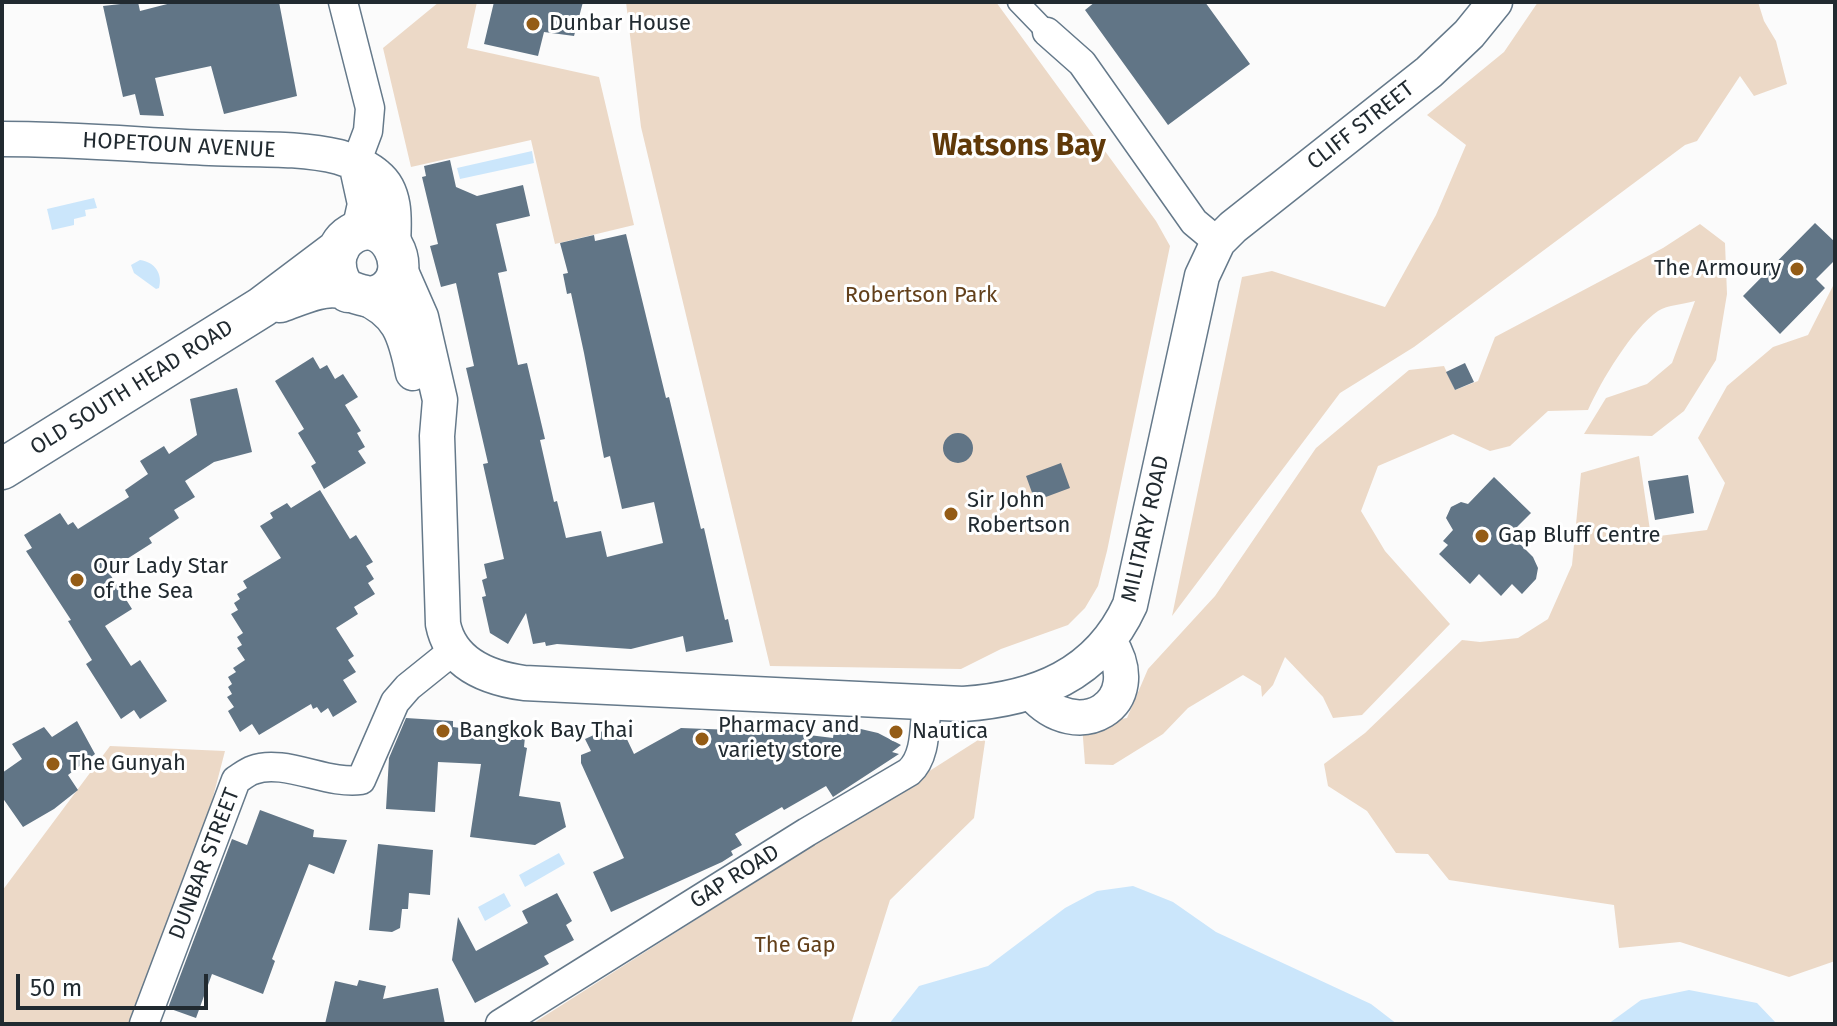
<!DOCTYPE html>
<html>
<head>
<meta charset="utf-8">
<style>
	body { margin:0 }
	#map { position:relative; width:1837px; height:1026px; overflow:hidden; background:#fbfbfb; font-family:"Fira Sans",sans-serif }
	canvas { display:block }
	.frame { position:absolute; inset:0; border:4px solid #212a30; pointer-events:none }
	.scale { position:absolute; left:16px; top:974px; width:192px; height:36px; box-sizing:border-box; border:4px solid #212a30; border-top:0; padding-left:10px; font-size:24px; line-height:28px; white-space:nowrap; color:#212a30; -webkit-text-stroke:6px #fff; paint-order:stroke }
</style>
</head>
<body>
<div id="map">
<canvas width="1837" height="1026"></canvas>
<div class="frame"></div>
<div class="scale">50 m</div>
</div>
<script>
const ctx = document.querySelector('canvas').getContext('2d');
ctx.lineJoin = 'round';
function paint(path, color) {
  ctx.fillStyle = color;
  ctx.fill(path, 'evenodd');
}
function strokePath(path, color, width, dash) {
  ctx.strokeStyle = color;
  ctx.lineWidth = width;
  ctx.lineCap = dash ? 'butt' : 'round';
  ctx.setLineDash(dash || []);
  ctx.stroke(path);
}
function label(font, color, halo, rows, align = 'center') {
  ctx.font = font + ' "Fira Sans",sans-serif';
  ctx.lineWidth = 6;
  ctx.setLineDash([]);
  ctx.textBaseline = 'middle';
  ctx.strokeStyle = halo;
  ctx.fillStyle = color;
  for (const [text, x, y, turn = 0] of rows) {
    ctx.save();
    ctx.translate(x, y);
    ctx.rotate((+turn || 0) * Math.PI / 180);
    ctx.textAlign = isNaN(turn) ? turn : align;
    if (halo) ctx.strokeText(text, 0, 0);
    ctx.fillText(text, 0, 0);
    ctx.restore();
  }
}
paint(new Path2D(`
	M439 2H477L467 48 599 77 634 225 555 244 531 140 411 167 383 48Z
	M626 2H996L1156 221 1170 246 1107 551 1098 586 1085 608 1068 625 1001 649 961 669 770 666 641 127Z
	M1538 2H1758L1764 21 1776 41 1787 84 1754 96 1740 76 1697 141 1685 145 1414 347 1340 393 1172 616 1242 277 1272 271 1385 307 1436 215 1466 145 1427 115 1504 52Z
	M1700 224 1725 243 1727 294 1716 360 1684 411 1652 436 1584 434 1606 398 1647 384 1672 363 1695 301C1685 304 1667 305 1658 311 1632 329 1601 381 1588 410L1548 411 1510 446 1490 451 1453 434 1378 466 1361 511 1385 551 1450 624 1362 715 1333 718 1323 697 1285 657 1273 685 1262 697 1261 686 1243 675 1188 708 1163 734 1113 765 1085 764 1082 725 1127 718 1148 669 1215 596 1316 448 1409 370 1444 366 1455 390 1478 381 1495 337 1663 248Z
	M1835 282V961L1789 977 1680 942 1619 948 1614 905 1449 880 1428 854 1396 853 1367 811 1328 786 1324 764 1365 733 1462 640 1480 642 1518 638 1548 619 1572 565 1581 473 1639 456 1651 537 1707 530 1725 483 1698 438 1727 386 1773 347 1808 335Z
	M986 735 974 818 890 900 851 1024H532Z
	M110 746 225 751 154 1024H2V891Z`), '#ecd9c7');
paint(new Path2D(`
	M532 151 534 163 460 179 457 168Z
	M94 198 97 208 85 210 86 216 74 219V225L52 230 47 209Z
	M140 260C155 262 163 274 159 288L156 289 134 273 131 265Z
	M559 853 565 864 525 887 519 875Z
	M1133 886 1173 902 1216 932 1371 1004 1397 1024H889L919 986 988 966 1065 908 1097 891Z
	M504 893 511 906 485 921 478 907Z
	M1689 990 1757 1003 1777 1024H1608L1641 1000Z`), '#cbe6fb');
paint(new Path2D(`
	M138 2 140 11 175 2H279L297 96 224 114 211 66 155 78 164 116 140 115 135 94 123 97 103 6Z
	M494 2H583L574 36 544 32 538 56 484 44Z
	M1095 2H1205L1250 64 1168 125 1085 10Z
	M450 160 456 187 477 196 523 185 530 216 496 224 507 271 498 273 518 365 527 363 545 439 540 440 554 502 557 501 566 538 601 531 607 557 663 543 654 502 622 509 610 456 604 458 584 353 571 293 567 294 563 274 568 273 560 243 594 235 595 241 626 234 666 398 669 397 701 529 704 528 725 620 728 619 733 642 686 652 683 636 631 649 557 644 546 646 545 642 533 644 526 613 508 644 490 633 482 597 486 596 482 580 487 578 484 564 504 559 483 464 488 463 466 368 474 366 456 283 441 287 430 246 438 244 422 177 426 176 424 166Z
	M1815 223 1835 242V260L1816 279 1825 288 1780 334 1743 296Z
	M313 357 320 369 327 365 335 379 343 374 358 397 345 405 361 431 357 433 365 447 358 451 366 463 324 489 311 466 316 463 298 433 304 429 275 381Z
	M1465 363 1474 382 1455 390 1446 372Z
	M237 388 252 452 214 462 185 481 195 497 174 510 179 518 149 538 152 543 108 571 132 609 105 626 131 666 140 660 167 701 140 719 134 710 121 719 86 664 92 660 68 621 71 620 26 551 32 548 24 535 60 513 68 525 73 522 78 529 129 497 125 490 148 474 140 461 164 446 169 454 197 435 190 399Z
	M943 448a15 15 0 1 1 30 0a15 15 0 1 1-30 0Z
	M1061 463 1070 488 1035 501 1026 476Z
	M1688 475 1694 513 1655 520 1648 481Z
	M1494 477 1531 513 1515 529 1519 533 1514 538 1533 557 1538 568 1536 579 1522 594 1512 584 1501 596 1479 574 1470 584 1439 554 1448 545 1443 541 1453 530 1446 518 1451 507 1461 502 1468 504Z
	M320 490 350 539 356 535 373 562 366 566 374 579 368 583 375 594 354 607 358 614 336 628 354 656 348 660 356 672 343 680 357 702 333 717 328 708 321 713 317 707 313 709 311 704 259 735 252 724 240 732 228 711 234 707 227 697 232 694 228 687 232 684 228 677 236 672 233 668 245 660 237 648 242 645 237 637 243 633 231 614 238 610 234 603 240 599 237 594 247 588 243 581 281 558 260 526 273 518 270 513 287 503 291 508Z
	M406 718 453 721V727L525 737 524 747 527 748 519 796 560 802 566 827 535 845 470 837 481 764 438 762 435 812 386 809 389 758Z
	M77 721 95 754 68 775 78 790 54 809 23 827 2 797V773L22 759 12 744 44 727 52 737Z
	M835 723 878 733 901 745 892 752 899 754 833 797 826 786 784 810 782 807 735 834 742 845 731 851 733 855 722 862 611 912 593 872 624 858 581 763V755L591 751 585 739 605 730 609 740 624 733 634 754 681 728 785 732 833 738Z
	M260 810 314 830 313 837 347 840 334 874 309 864 272 959 275 961 263 994 212 974 196 1018 168 1008 232 839 247 845Z
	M378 844 433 850 430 895 409 893 408 909H402L400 928 392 932 369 930Z
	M557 893 572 921 566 925 574 940 544 956 549 964 475 1003 452 960 458 917 476 951 528 923 522 911Z
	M359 980 386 986 383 999 438 988 445 1024H325L335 981 357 986Z`), '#617586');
const pedestrian = new Path2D(`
	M1018 2 1047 32`);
const minor = new Path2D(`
	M343 2 370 108 368 131 356 163
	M1047 32 1082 63 1194 222 1218 242
	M144 1024 236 780C241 777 247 772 253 770 283 758 328 785 361 780L395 702 408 687 454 650
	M500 1024 807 832 909 772C927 756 924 725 927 702`);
const tertiary = new Path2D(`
	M2 139C71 139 141 145 210 148 252 150 298 147 339 157 352 161 367 167 377 176 397 192 394 222 393 245
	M356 163 365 204 359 231
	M399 267 421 317 440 400 437 436 443 624C451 664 488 678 524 683L963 704C1036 699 1098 675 1130 605L1202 276 1218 242 1233 227 1429 72 1469 34 1495 2
	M361 296C399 312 405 334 413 373
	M1032 693C1077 746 1150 705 1109 641`);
const secondary = new Path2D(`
	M280 302C298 296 321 284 340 288 356 292 370 303 386 291 416 269 386 213 352 234 330 247 332 276 348 292
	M2 469 262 307 339 249`);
strokePath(pedestrian, '#65798a', 23);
strokePath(minor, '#65798a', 31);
strokePath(tertiary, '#65798a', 37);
strokePath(secondary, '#65798a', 43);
strokePath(pedestrian, '#fff', 20);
strokePath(minor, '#fff', 28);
strokePath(tertiary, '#fff', 34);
strokePath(secondary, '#fff', 40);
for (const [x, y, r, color] of [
	[533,24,8,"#945c16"],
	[1797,269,8,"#945c16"],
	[951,514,8,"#945c16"],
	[1482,536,8,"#945c16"],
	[77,580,8,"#945c16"],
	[443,731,8,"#945c16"],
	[896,732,8,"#945c16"],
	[702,739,8,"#945c16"],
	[53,764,8,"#945c16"]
]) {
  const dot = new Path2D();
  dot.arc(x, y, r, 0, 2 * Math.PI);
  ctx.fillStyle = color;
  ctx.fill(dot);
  strokePath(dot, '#fff', 3);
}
label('22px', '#212a30', '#fff', [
	["Dunbar House",549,24],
	["The Armoury",1781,269,"right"],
	["Sir John",967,501],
	["Robertson",967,526],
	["Gap Bluff Centre",1498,536],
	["Our Lady Star",93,567],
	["of the Sea",93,592],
	["Pharmacy and",718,726],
	["variety store",718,751],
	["Bangkok Bay Thai",459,731],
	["Nautica",912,732],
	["The Gunyah",69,764]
], 'left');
label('22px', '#212a30', '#fff', [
	["CLIFF STREET",1361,126,-38],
	["HOPETOUN AVENUE",179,146,3],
	["OLD SOUTH HEAD ROAD",132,388,-32],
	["MILITARY ROAD",1146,529,-77],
	["DUNBAR STREET",205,864,-69],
	["GAP ROAD",735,877,-32]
]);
label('22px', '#63401b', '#fff', [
	["Robertson Park",921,296],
	["The Gap",795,946]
]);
label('bold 30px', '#603909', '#fff', [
	["Watsons Bay",1019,147]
]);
</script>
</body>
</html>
